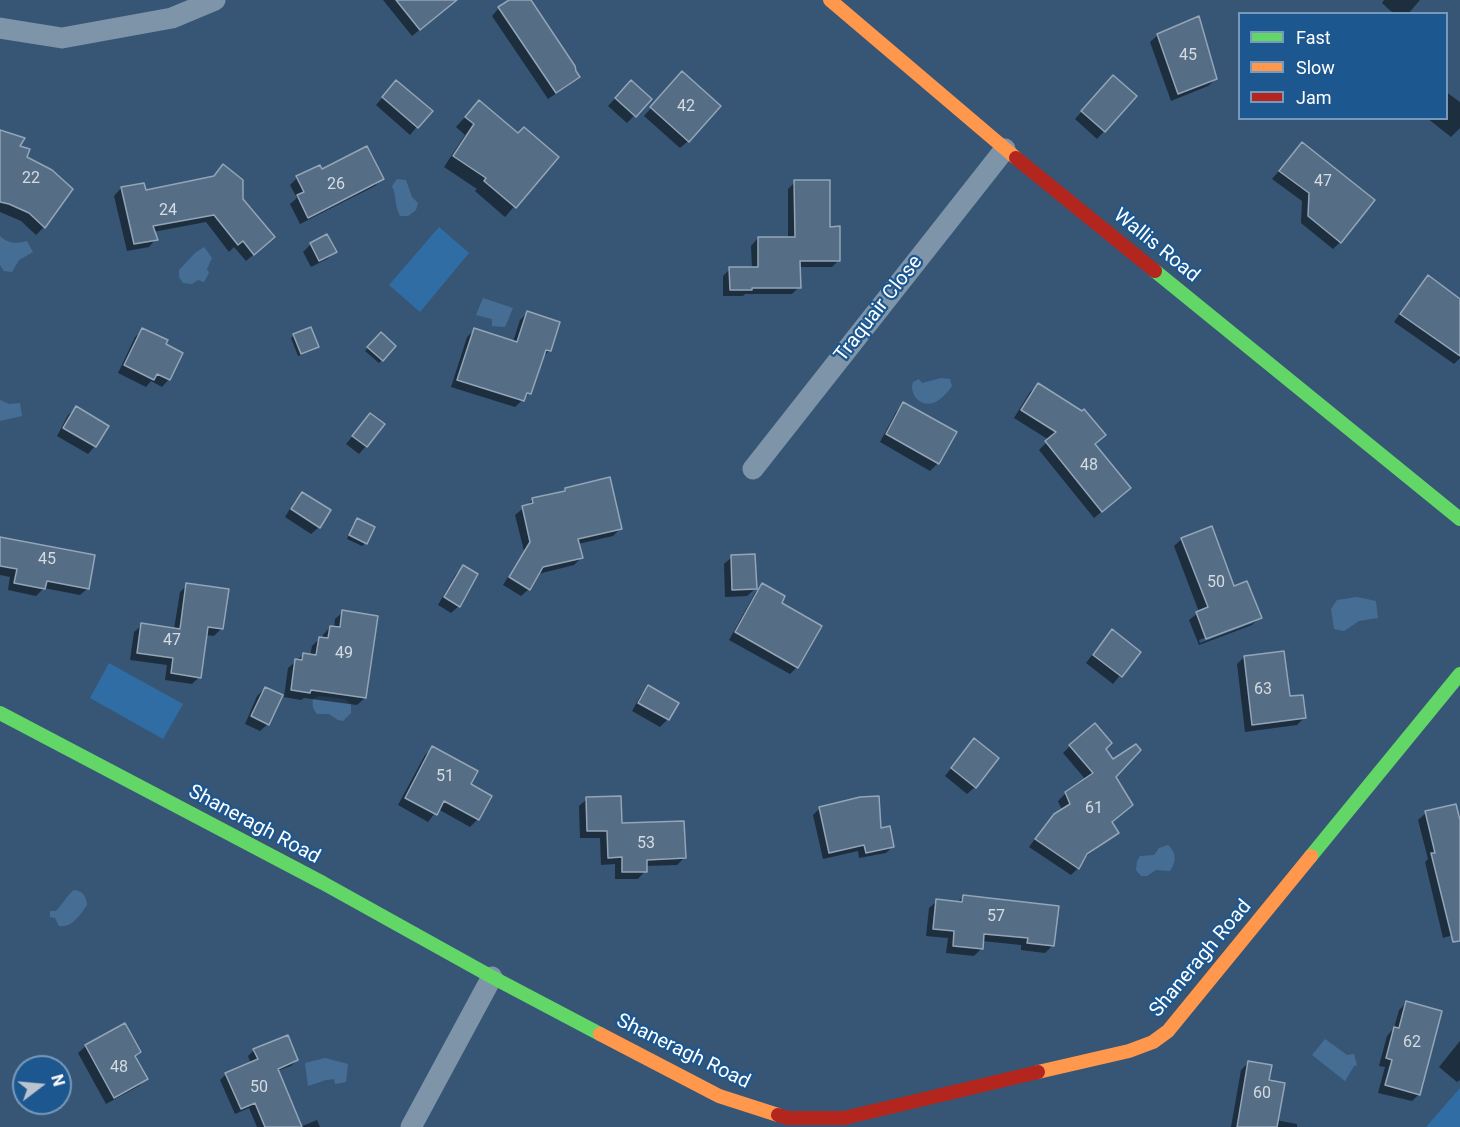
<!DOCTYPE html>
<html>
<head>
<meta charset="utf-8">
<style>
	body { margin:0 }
	#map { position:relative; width:1460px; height:1127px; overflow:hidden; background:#375675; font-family:Roboto,sans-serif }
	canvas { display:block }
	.legend { position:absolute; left:1238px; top:12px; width:210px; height:108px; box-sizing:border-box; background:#1d578f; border:2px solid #779abc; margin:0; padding:8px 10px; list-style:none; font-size:18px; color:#fff }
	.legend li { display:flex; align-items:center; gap:12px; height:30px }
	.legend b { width:30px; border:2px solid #779abc }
	.north { position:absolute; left:12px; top:1055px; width:60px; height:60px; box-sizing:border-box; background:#1d578f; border:2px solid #779abc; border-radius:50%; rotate:74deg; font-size:16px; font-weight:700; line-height:24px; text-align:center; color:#fff }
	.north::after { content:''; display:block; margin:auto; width:21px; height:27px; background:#b9c4cf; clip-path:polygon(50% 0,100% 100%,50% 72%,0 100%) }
</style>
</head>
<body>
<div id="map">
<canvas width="1460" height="1127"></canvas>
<ul class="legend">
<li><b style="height:8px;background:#63d668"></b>Fast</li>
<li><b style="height:8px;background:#ff974d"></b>Slow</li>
<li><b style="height:8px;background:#b3261e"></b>Jam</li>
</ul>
<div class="north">N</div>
</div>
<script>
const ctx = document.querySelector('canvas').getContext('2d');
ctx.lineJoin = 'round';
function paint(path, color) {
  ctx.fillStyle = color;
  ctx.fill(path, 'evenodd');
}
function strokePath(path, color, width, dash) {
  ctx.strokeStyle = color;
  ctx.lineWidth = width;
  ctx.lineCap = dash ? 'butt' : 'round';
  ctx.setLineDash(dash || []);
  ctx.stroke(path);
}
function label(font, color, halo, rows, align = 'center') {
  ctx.font = font + ' Roboto,sans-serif';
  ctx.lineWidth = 4.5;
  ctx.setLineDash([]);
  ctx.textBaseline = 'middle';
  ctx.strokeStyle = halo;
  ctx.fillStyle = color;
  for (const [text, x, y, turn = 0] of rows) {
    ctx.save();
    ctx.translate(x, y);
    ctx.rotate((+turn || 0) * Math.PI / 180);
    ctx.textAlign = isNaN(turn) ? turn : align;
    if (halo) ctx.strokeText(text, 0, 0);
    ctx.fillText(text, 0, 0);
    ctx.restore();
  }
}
paint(new Path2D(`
	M439 227 469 253 420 312 389 285Z
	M109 663 183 704 163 739 90 698Z
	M1460 1088V1127H1426Z`), '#316da5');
paint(new Path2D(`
	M397 179 406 180 412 197 418 203 416 210 408 216H400C394 204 397 197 392 186Z
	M0 236C8 244 17 244 27 241L33 252 19 260 12 272 4 271 0 265Z
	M204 247 212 258 207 269 209 273 204 282 198 280 192 284 183 283 179 277V270L195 253Z
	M483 298 513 308 505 327 492 326V319L476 315Z
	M941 378 950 379 952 386C948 392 940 401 933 403 919 407 909 393 913 382L919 379 922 383Z
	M0 400 9 404 20 403 22 416 0 421Z
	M1357 597 1376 601 1378 618 1359 621 1344 631 1334 629 1331 609 1337 600Z
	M319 696 345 699 351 704V713L343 721 338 720 329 714H317C313 709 312 706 313 699Z
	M1168 845C1177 853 1176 862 1170 871L1156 870 1147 876H1141L1136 870 1137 861 1140 856 1154 855 1159 848Z
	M74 890C83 891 86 896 87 905 80 915 72 928 59 926L55 918 50 917V911H56C62 905 68 894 74 890Z
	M1325 1039 1347 1055 1354 1054 1357 1065 1354 1066 1345 1081 1312 1055Z
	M325 1058 348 1064 346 1082 335 1084 334 1079 326 1080 308 1086 305 1063Z`), '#466e95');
paint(new Path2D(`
	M383 0H452L445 9 412 36Z
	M511 0H529L578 77 570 84 548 99 492 16 499 8Z
	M1384 0H1420L1408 14H1394L1382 3Z
	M1158 35 1216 79 1208 86 1171 101 1150 42Z
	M675 81 688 141 680 148 644 116Z
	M1106 84 1135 96 1097 139 1075 119Z
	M624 89 650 99 627 123 608 106Z
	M389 90 430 111 410 135 376 105Z
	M1446 92 1460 102V128L1451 137 1427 118H1446Z
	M479 102 518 134 557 157 505 217 475 191 477 189 444 167 465 135 456 127Z
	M0 131 18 147 26 158 71 189 44 227 36 235 21 221 0 212Z
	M1302 144 1340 242 1333 249 1301 223 1302 201 1272 179Z
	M223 166 266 244 246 261 234 247 229 252 206 222 153 232 156 239 149 247 127 251 114 196 121 188 143 185 144 192 212 178Z
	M321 171 382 179 375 186 300 224 290 204 297 198 290 185 297 178Z
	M795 182 839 260 832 267H799V287L792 294H745L743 296H723V276L730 269H752L751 246 758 238H788V189Z
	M311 244 335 252 327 259 311 267 303 252Z
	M1428 277 1460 301V358L1454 364 1394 322 1421 285Z
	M527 313 550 350 542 358 530 393 515 407 451 387 467 337 474 330 513 342 520 320Z
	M143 330 169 379 162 387 151 381 146 387 118 373 135 337Z
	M381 334 394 346 379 363 365 351Z
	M294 335 317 346 314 350 298 356 291 338Z
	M1038 385 1094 444 1122 495 1094 518 1039 450 1049 440 1014 418 1030 392Z
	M904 404 938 463 930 471 880 442 896 412Z
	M76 408 107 426 95 446 88 454 57 436 68 415Z
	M370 415 366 446 359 454 346 444Z
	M565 489 621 528 613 536 578 544 581 558 574 565 538 574 529 589 521 596 503 585 524 551 515 515 533 500 561 493Z
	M302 494 319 527 311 534 285 517 295 501Z
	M357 520 366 543 362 546 347 539 354 523Z
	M0 538 88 588 80 595 44 588 36 596 8 590 10 577 0 575Z
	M1182 539 1260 617 1252 625 1199 645 1189 620 1199 612 1174 546ZM1253 619V623L1200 643 1199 640Z
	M732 557 755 589 747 596 725 597 724 564Z
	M463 567 459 606 451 613 438 605 456 574Z
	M187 585 222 628 214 636 205 635 199 677 192 684 165 680 167 665 130 660 134 632 142 625 174 629 180 592Z
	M763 585 797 667 790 674 729 640 755 593Z
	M343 612 365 698 357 705 304 698 301 700 284 697 288 668 303 655 310 656 312 646 319 639H322L323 635 330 627 334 628 335 619Z
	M1105 638 1139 652 1113 684 1086 663Z
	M1244 657 1289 698 1304 718 1297 725 1245 732 1237 664Z
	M648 687 677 703 668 719 660 727 632 711 641 695Z
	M265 688 268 724 260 731 245 724 257 696Z
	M1070 746 1104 749 1114 776 1111 823 1117 833 1109 840 1084 858 1078 868 1071 875 1029 847 1047 823 1062 810 1058 801 1066 793 1086 780 1063 753Z
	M433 748 469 785 478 819 470 827 438 809 428 822 398 805 425 755Z
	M967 748 975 787 967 794 945 776Z
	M587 799 621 825 684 858 677 865 645 866V871L638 879H615V864L601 865 600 838H580L579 806Z
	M820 808 879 829 893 846 886 853 859 858 858 851 823 859 813 815Z
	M1426 813 1460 827V933L1443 938 1425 862 1428 859 1418 820Z
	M963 897 1053 945 1045 953 1021 950V945L982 941 981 949 974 956 946 953 948 938 926 936 929 908 937 901 957 903Z
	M1406 1003 1419 1094 1412 1101 1378 1093 1385 1067 1379 1066 1387 1036 1394 1028 1399 1010Z
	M1460 1041V1080L1457 1082 1439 1067Z
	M86 1046 134 1057 146 1079 139 1086 106 1104 78 1053Z
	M254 1050 297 1060 291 1066 277 1071 300 1127 317 1120 320 1127H257L249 1108 235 1114 220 1080 226 1074 251 1064 248 1056Z
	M1248 1063 1268 1081 1276 1120 1297 1124V1127H1231L1241 1070Z`), '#0007');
const building = new Path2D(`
	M396 0H457L420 30Z
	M509 0H531L575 66 576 71 580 77 556 93 498 7Z
	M1199 16 1217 79 1178 94 1157 34Z
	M682 71 721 106 689 142 650 107Z
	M1113 75 1137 96 1105 132 1081 111Z
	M396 80 433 111 418 128 382 97Z
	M631 80 652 99 636 117 615 98Z
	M479 100 518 133 524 127 559 157 516 208 484 181 486 178 453 156 474 124 465 117Z
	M0 130 25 138 20 146 30 149 27 157 52 170 73 189 45 228 29 213 9 204 0 202Z
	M1302 142 1375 200 1341 243 1308 216 1309 193 1279 171Z
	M367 146 384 179 308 218 297 195 304 192 296 176 320 165 322 169Z
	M223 164 243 180V199L275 237 254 255 243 241 238 245 214 215 153 226 158 240 134 244 121 187 144 183 146 190 214 176Z
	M794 180H830V227L840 226V261H800L801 288H752V290H730L729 267H758V237H795Z
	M327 234 337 252 319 261 310 243Z
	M1428 275 1460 299V356L1400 314Z
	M527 311 560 322 551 351 546 350 531 394 527 393 524 401 457 380 474 328 517 342Z
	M311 327 319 347 301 354 293 334Z
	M142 328 168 340 166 344 183 353 170 380 157 374 154 380 124 365Z
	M381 332 396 346 383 361 367 347Z
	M1038 383 1082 411 1084 409 1106 435 1095 444 1131 488 1102 512 1045 441 1056 432 1021 410Z
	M903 402 957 432 939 464 886 434Z
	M76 406 109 426 96 447 63 428Z
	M370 413 385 424 367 447 352 436Z
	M610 477 622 529 578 539 583 558 543 567 530 590 509 577 530 542 522 506 533 503 532 498 565 491V488Z
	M302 492 331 510 320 528 291 509Z
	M357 518 375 527 367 544 349 535Z
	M1212 526 1234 586 1247 581 1262 618 1206 639 1196 612 1208 607 1181 538Z
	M0 537 95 555 89 589 47 581 45 589 14 583 17 569 0 566Z
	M755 554 757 589 732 590 731 555Z
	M463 565 478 574 460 607 444 597Z
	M186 583 229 589 223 629 208 627 201 678 171 673 173 658 137 653 141 623 180 629Z
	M762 583 785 596 782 603 822 626 798 668 735 632Z
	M342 610 378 616 366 698 311 690 310 693 291 690 295 659 302 660 303 653 316 655 319 637 328 638 330 626 340 627Z
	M1112 629 1141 652 1122 677 1093 655Z
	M1284 651 1290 696 1303 695 1306 718 1252 725 1244 656Z
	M648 685 679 703 669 720 638 703Z
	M265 687 283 695 269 725 251 716Z
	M1095 723 1112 743 1106 749 1113 759 1136 744 1141 750 1116 777 1133 805 1112 822 1119 833 1087 854 1079 869 1035 839 1054 814 1070 804 1065 792 1093 773 1069 745Z
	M974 738 999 758 976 788 951 768Z
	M432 746 478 771 471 784 492 796 479 820 444 801 437 815 405 798Z
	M621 796 622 823 684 821 686 858 647 860V872H622V857L608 858 607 831H587L586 797Z
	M879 796 881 828 890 826 894 847 866 853 864 845 829 853 819 807 860 797Z
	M1456 804 1460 820V941L1453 942 1431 853H1435L1425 811Z
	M963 895 1059 906 1054 946 1027 943 1028 938 984 934 983 949 953 946 954 931 933 929 936 899 962 902Z
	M1406 1001 1442 1011 1420 1095 1385 1085 1392 1060 1386 1058 1394 1027 1399 1028Z
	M125 1023 141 1052 135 1056 148 1079 114 1098 85 1045Z
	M288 1035 298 1060 278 1069 302 1127H265L255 1103 241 1109 225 1073 258 1059 253 1049Z
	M1248 1061 1272 1065 1269 1080 1285 1083 1277 1127H1237Z`);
paint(building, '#556e86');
strokePath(building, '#93a5b7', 1.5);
strokePath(new Path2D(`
	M0 28 62 38 172 18 215 0
	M753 469 1005 149
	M411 1127 492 977`), '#7e94a8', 21);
strokePath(new Path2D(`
	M1155 271 1460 519
	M0 713 323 883 492 977 600 1034
	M1311 856 1460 674`), '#63d668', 14);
strokePath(new Path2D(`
	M830 0 1016 158
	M600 1034 719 1096 778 1115
	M1038 1072 1129 1051 1153 1042 1168 1031 1311 856`), '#ff974d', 14);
strokePath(new Path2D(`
	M1016 158 1155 271
	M778 1115 788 1118H844L1038 1072`), '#b3261e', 14);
label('16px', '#d4dbe1', null, [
	["45",1188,56],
	["42",686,107],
	["22",31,179],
	["47",1323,182],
	["26",336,185],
	["24",168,211],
	["48",1089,466],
	["45",47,560],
	["50",1216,583],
	["47",172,641],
	["49",344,654],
	["63",1263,690],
	["51",445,777],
	["61",1094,809],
	["53",646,844],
	["57",996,917],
	["62",1412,1043],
	["48",119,1068],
	["50",259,1088],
	["60",1262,1094]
]);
label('20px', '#fff', '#1d578f', [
	["Wallis Road",1156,246,39],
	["Traquair Close",879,309,-52],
	["Shaneragh Road",254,825,28],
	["Shaneragh Road",1201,959,-50],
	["Shaneragh Road",683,1052,26]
]);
</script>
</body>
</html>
